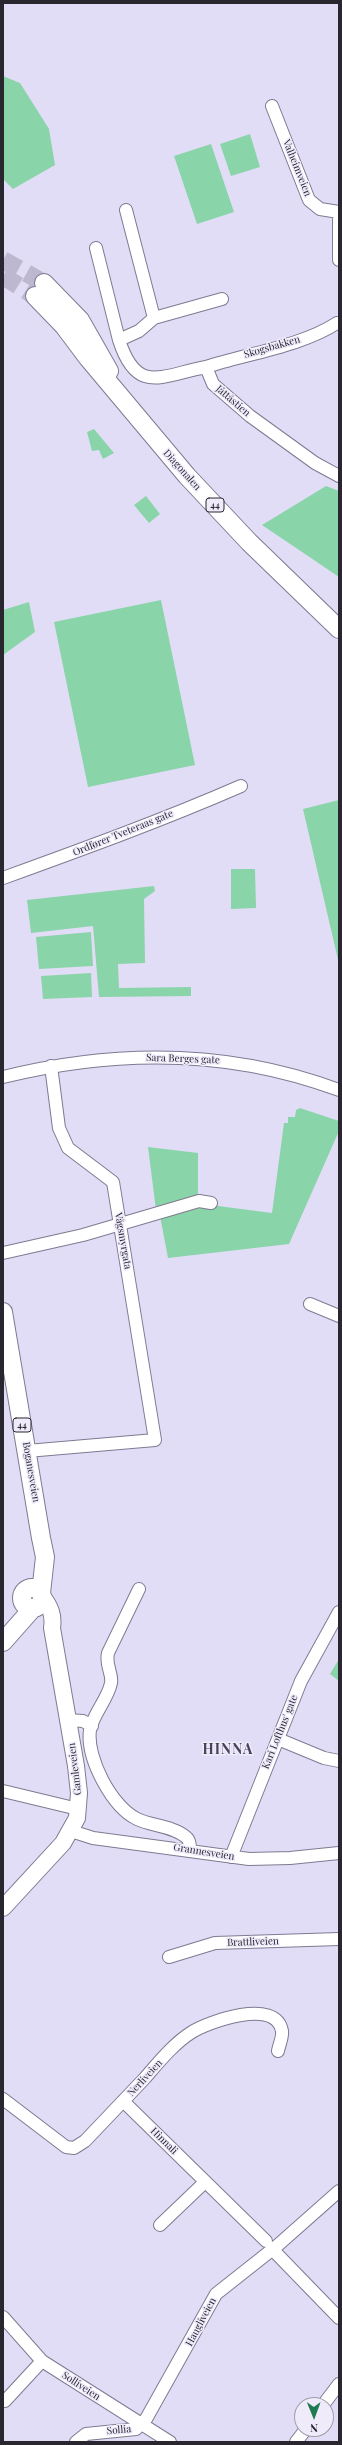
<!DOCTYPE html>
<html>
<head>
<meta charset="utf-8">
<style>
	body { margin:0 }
	#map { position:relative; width:342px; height:2445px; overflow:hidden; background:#e2ddf7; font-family:"Playfair Display",serif }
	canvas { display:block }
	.frame { position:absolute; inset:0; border:4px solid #292630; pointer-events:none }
	.north { position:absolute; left:294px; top:2397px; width:40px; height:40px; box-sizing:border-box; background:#efebfb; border:1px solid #a09caa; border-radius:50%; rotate:179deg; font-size:11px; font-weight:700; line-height:16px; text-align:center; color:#292630 }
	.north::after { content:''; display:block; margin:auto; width:14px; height:18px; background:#207a4f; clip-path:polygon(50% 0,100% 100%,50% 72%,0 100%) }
</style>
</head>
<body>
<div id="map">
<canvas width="342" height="2445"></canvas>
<div class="frame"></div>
<div class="north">N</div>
</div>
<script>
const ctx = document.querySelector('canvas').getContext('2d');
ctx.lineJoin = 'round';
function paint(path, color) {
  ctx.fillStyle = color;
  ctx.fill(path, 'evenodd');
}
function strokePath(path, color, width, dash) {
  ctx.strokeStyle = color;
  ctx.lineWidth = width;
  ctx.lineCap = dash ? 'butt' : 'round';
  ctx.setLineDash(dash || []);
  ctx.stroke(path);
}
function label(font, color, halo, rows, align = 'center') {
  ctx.font = font + ' "Playfair Display",serif';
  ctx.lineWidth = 3;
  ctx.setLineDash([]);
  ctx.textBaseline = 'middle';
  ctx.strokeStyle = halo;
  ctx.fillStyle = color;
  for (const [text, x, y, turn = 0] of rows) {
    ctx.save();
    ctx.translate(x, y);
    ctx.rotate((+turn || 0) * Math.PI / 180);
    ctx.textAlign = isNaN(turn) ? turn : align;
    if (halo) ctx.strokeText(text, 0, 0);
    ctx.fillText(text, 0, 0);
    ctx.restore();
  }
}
paint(new Path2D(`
	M3 76 20 83 49 129 55 165 13 189 3 179Z
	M250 134 260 167 231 176 220 144Z
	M211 144 234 212 197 224 174 156Z
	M94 429 114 453 103 459 99 450 92 451 87 432Z
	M326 486 339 491V577L262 525Z
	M146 496 160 514 149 523 134 505Z
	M161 600 195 765 88 787 54 622Z
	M29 602 35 632 3 655V610Z
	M339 800V964L303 809Z
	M231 869H255L256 908 231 909Z
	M154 886 155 891 144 899 145 963 118 964 119 988 191 987V996L99 997 93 926 31 933 27 900Z
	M91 932 93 966 39 969 36 937Z
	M91 973 92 997 43 999 41 976Z
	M300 1108 339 1121V1131L289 1244 168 1258 160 1216 203 1204 272 1213 284 1123H288V1117H295L296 1110Z
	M148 1147 198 1153V1197L156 1210Z
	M339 1659V1681L330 1674Z`), '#8ad4a9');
strokePath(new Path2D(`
	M3 260 44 283
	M3 276 35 296`), '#bdb8cf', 18, [18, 9]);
const street = new Path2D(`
	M272 106 309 200 320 209 339 212
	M126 210 154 318
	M339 219V260
	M96 248 119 340
	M222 299 154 318 139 331 119 340C137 396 162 375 206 367L213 384 250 416 315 463 339 476
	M206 367C246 354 302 346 337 323
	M3 878C83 849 163 820 241 786
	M3 1077C116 1049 229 1049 339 1090
	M3 1253 83 1235 199 1201 211 1203
	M310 1304 339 1316
	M27 1451 155 1440 113 1182 68 1148 59 1128 51 1066
	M139 1589 108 1653C105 1666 113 1674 111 1683 108 1699 93 1714 90 1730 86 1758 112 1807 137 1819 152 1826 173 1826 186 1837 190 1840 190 1846 190 1851
	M67 1720 83 1721 92 1726
	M278 1739 324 1758 339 1761
	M3 1791 78 1809
	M71 1831 93 1838 249 1859 290 1858 339 1853
	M231 1857 301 1681 339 1612
	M169 1957 215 1943 339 1939
	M3 2099 66 2147 74 2148 85 2141C105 2120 124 2100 144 2079 158 2063 173 2044 192 2032 208 2022 276 1997 282 2031 283 2037 279 2045 278 2051
	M123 2101 266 2241
	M160 2225 205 2182
	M273 2250 339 2318
	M3 2317 42 2361 170 2442
	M3 2401H5L42 2361
	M323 2405 339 2384
	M76 2442 86 2434 136 2429 146 2419 216 2294 278 2245 339 2191
	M296 2442 306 2429`);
const secondary = new Path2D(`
	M3 1908 63 1843 77 1818 79 1793 76 1766 52 1628C54 1615 50 1606 42 1596`);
const primary = new Path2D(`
	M44 283 80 320 109 371
	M35 296 64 326 88 358 187 476 249 542 339 629
	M3 1312 41 1538 45 1557 41 1593
	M22 1598a10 10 0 1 1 20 0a10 10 0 1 1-20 0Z
	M3 1642 33 1608`);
strokePath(street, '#7f7a91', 14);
strokePath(secondary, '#7f7a91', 18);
strokePath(primary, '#7f7a91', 20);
strokePath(street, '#fff', 12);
strokePath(secondary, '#fff', 16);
strokePath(primary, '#fff', 18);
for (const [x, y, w] of [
	[215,505,18],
	[22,1425,18]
]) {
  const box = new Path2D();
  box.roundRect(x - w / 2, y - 7, w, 14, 3);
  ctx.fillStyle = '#efebfb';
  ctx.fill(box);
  strokePath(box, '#292630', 1);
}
label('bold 9px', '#292630', null, [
	["44",215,505],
	["44",22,1425]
]);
label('10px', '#292630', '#efebfb', [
	["Valheimveien",297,168,68],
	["Skogsbakken",272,347,-16],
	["Jåttåstien",233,401,41],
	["Diagonalen",182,470,48],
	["Ordfører Tveteraas gate",123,833,-22],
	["Sara Berges gate",183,1059,2],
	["Vågsmyrgata",123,1241,80],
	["Boganesveien",31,1472,80],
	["Kari Lofthus' gate",280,1732,-68],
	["Gamleveien",75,1769,-97],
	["Grannesveien",204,1852,9],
	["Brattliveien",253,1942,-2],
	["Nerliveien",145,2078,-47],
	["Hinnali",164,2141,45],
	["Haugliveien",201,2322,-62],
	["Solliveien",81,2386,33],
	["Sollia",119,2430,-5]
]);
ctx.letterSpacing = '1px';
label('bold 14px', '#484358', '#efebfb', [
	["HINNA",228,1750]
]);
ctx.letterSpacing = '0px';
</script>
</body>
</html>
